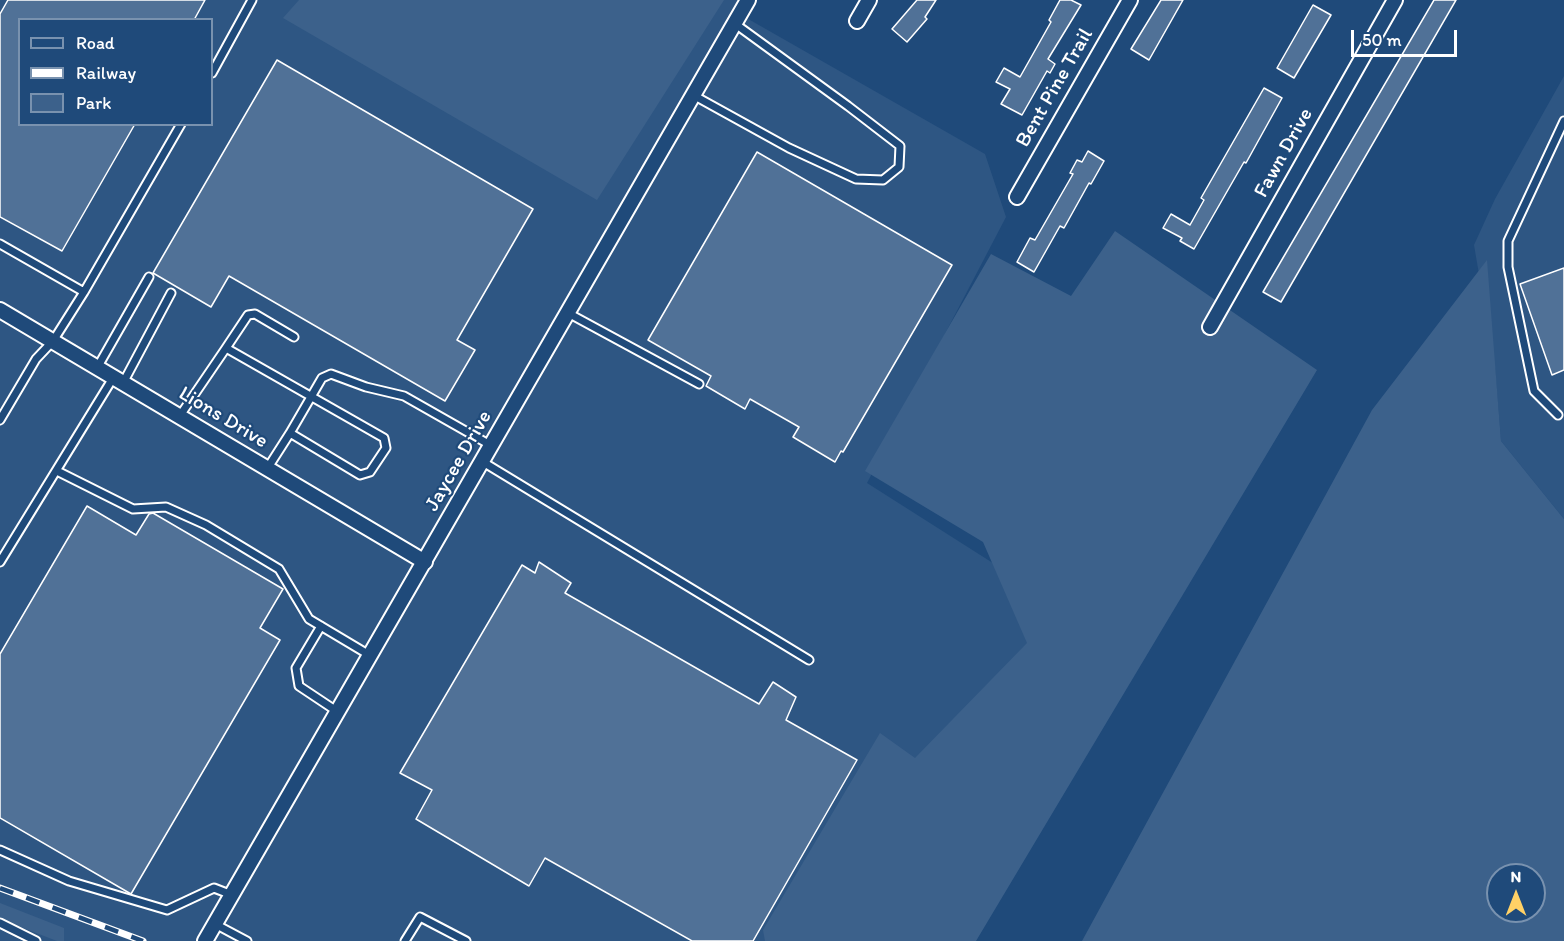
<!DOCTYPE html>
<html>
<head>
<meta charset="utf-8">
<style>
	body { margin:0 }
	#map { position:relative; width:1564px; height:941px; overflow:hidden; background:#1f4a7a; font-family:Itim,sans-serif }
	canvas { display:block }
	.legend { position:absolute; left:18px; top:18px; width:195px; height:108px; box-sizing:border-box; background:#1f4a7a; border:2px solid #7992af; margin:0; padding:8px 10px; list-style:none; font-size:18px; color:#fff }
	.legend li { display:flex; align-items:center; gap:12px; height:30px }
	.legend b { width:30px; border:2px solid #7992af }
	.north { position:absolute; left:1486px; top:863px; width:60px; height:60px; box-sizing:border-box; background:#1f4a7a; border:2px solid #7992af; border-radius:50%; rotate:0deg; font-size:16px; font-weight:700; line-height:24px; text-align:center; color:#fff }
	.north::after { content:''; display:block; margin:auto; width:21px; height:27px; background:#ffd166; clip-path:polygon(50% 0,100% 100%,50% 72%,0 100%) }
	.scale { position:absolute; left:1351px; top:30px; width:106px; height:27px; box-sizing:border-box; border:3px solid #fff; border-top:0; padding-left:8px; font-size:18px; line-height:21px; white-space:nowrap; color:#fff; -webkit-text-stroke:4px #1f4a7a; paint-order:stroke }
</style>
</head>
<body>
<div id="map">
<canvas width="1564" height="941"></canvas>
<ul class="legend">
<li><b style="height:8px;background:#1f4a7a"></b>Road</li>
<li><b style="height:8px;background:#fff"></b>Railway</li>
<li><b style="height:16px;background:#3c618b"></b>Park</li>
</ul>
<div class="north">N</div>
<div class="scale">50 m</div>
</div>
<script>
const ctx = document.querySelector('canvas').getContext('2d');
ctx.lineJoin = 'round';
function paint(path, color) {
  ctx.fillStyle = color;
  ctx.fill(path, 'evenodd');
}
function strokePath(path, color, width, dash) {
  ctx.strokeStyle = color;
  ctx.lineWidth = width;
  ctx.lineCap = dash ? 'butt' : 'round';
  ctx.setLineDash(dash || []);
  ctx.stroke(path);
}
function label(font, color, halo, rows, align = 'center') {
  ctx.font = font + ' Itim,sans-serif';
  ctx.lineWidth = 4.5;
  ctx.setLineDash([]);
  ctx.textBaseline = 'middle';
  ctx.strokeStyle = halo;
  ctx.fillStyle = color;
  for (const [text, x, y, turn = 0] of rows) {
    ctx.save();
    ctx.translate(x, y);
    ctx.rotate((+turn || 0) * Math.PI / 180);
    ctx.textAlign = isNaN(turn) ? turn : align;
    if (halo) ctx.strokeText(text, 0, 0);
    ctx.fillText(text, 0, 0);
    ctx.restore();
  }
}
paint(new Path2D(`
	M0 0H742L736 12 985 154 1006 217 867 483 996 565 1068 603 882 941H0ZM20 20H212V124H20Z
	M1564 76V519L1501 441 1495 368 1474 245 1495 199Z`), '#2e5683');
paint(new Path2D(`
	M299 0H724L597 200 283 18Z
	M1115 231 1317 370 976 941H765L763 930 880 733 915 758 1027 643 983 542 865 471 991 254 1071 296Z
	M1487 260 1501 441 1564 519V941H1082L1372 410ZM1498 875H1534V911H1498Z
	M0 903 64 928V941H57L0 919Z`), '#3c618b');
const building = new Path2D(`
	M8 0H205L194 20H20V124H135L62 251 0 217V14Z
	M917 0H936L925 17 927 19 907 42 892 29Z
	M1060 0H1071L1081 5 1048 59 1055 64 1050 73 1047 71 1022 115 1001 104 1010 89 996 82 1004 68 1020 77 1051 22 1049 20Z
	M1161 0H1183L1149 60 1131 49Z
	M1434 0H1456L1281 302 1263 292Z
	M1313 5 1331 15 1294 78 1277 68Z
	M277 60 533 209 457 340 475 350 445 401 229 276 211 307 153 273Z
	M1264 88 1282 98 1246 163 1244 162 1194 249 1180 241 1182 238 1163 228 1171 214 1190 225 1204 200 1201 198Z
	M1088 151 1104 161 1091 184 1089 183 1064 228 1060 226 1034 272 1017 262 1030 238 1035 240 1073 174 1070 173 1077 160 1082 162Z
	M757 152 952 265 843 452 841 451 835 462 793 437 799 427 750 399 745 409 706 386 711 376 648 340Z
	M1564 268V370L1552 375 1520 284Z
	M87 506 136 535 149 514 153 513 283 589 260 628 280 640 131 894 0 818V654Z
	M539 562 571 583 565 593 759 704 773 682 796 697 786 720 857 760 753 941H692L545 858 529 886 416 819 432 790 400 773 522 565 535 573Z`);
paint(building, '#507197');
strokePath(building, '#fff', 1.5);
const lane = new Path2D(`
	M212 73 252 0
	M693 95 789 148 856 179 883 180 899 167 900 146 848 106 734 23
	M0 244 84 292
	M568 313 699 384
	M226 348 248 315 255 314 294 337
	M97 368 149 277
	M123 383 171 293
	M1558 415 1534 391 1508 267V241L1564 121
	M179 417 226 348 384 438 386 448 370 472 360 475 290 433 267 469
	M0 420 36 359 53 341 84 292 181 124
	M290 433 322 378 331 374 366 387 404 396 492 446
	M483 462 809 660
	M57 471 133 509 166 507 206 525 279 569 309 619 371 656
	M0 562 113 378
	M321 626 296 668 299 686 338 712
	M0 850 69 881 167 910 214 888 232 895
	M0 923 36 941
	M215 924 247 941
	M405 941 420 917 466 941`);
const street = new Path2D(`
	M857 21 869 0
	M1017 197 1130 0
	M0 310 425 562
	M1210 327 1395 0
	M205 941 748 0`);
strokePath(lane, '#fff', 11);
strokePath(street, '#fff', 18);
strokePath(lane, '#1f4a7a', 7);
strokePath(street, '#1f4a7a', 14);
const rail = new Path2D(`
	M0 888 143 941`);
strokePath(rail, '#fff', 7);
strokePath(rail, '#1f4a7a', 4.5, [14]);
label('21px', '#fff', '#1f4a7a', [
	["Bent Pine Trail",1055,88,-60],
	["Fawn Drive",1284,153,-61],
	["Lions Drive",223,418,31],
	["Jaycee Drive",459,461,-60]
]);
</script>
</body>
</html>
